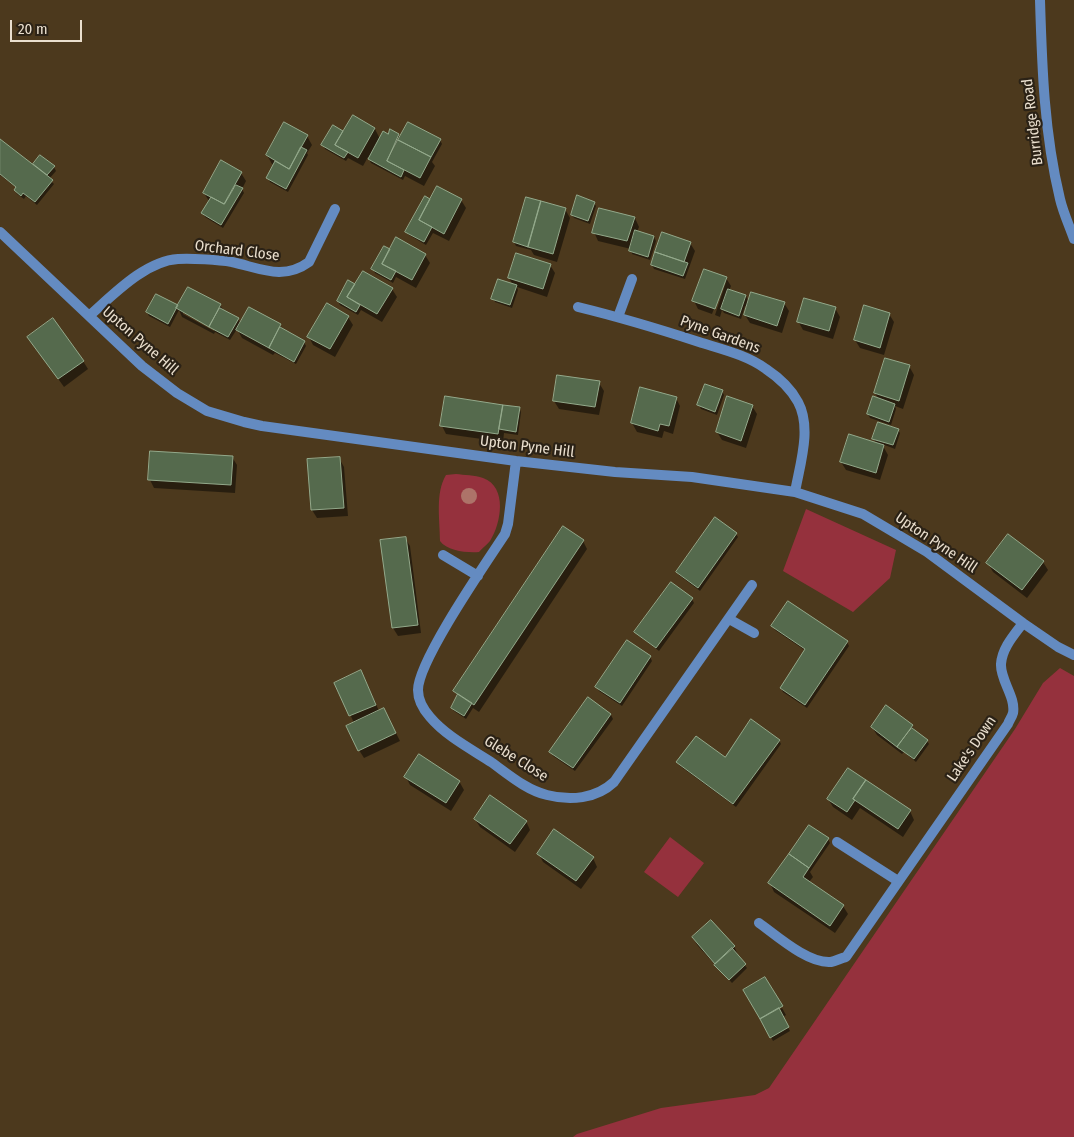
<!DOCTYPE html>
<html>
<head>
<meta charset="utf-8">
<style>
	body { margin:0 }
	#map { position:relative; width:1074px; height:1137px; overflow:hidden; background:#4c391d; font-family:"Fira Sans Condensed",sans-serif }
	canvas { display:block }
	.scale { position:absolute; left:10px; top:20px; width:72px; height:22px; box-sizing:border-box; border:2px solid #eadfce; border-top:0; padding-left:6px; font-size:15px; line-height:18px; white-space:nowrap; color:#eadfce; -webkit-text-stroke:4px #2b2216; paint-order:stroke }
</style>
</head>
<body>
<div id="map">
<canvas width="1074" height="1137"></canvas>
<div class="scale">20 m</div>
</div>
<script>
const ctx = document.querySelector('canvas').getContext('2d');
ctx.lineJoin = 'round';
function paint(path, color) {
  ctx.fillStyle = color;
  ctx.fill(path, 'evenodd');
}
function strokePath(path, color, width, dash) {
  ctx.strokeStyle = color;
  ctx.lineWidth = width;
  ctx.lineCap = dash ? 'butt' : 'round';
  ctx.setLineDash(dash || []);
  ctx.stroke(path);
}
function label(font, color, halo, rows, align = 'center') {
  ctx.font = font + ' "Fira Sans Condensed",sans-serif';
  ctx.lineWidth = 4.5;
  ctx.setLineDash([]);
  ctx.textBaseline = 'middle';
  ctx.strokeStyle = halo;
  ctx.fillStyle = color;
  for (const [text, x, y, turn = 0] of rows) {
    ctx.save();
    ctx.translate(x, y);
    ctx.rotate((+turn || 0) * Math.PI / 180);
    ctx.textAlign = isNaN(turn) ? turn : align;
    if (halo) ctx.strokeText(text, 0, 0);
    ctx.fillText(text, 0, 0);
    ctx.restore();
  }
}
paint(new Path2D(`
	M456 474C464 475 475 475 483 478 508 487 501 524 490 541 487 545 482 548 479 552 467 553 447 551 440 541 440 520 435 493 446 475Z
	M806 509 896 550 890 578 853 612 783 571Z
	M1060 668 1074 676V1137H573L577 1134 661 1108 755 1095 769 1088 1015 729 1043 683Z
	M670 837 704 863 678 897 644 872Z`), '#95313d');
paint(new Path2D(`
	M353 116 375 129 380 139 388 136 391 131 399 135 400 138 440 140 442 144 432 162 435 166 424 186 405 176 403 180 371 163 368 157 363 166 348 158 346 161 325 149 323 145 342 132 343 133Z
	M307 136 312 145 307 153 308 155 288 192 270 182 268 178 275 165 272 164 267 155Z
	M0 141 33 166 41 156 54 167 56 171 49 179 54 184 37 205 26 196 24 199 17 194 15 190 17 188 0 175Z
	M241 173 246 181 242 189 244 193 223 228 205 217 203 213 209 201 204 193Z
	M426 198 431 200H461L466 208 449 241 433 233 426 245 409 235 407 232Z
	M594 203 596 206 590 224 574 218 572 215Z
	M565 209 570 218 557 262 534 255 531 250 516 246 514 242Z
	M600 209 635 218 639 227 637 232 654 237 656 241 650 260 632 254 631 249 598 241 594 232Z
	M690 243 695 251 685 279 654 269 652 265Z
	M390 251 425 255 430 263 416 288 396 277 393 283 375 273 373 269Z
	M550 265 555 273 547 297 517 287 518 290 512 308 495 302 493 298 513 285 509 278Z
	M726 278 731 286 729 291 746 296 749 302 784 303 789 311 782 333 750 323 745 315 748 307 745 306 741 319 724 313 722 310 720 317 715 315 726 282H724L712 314 698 309 694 301Z
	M354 285 355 287 392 289 397 297 382 322 361 310 358 315 340 305 338 301Z
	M189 288 220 305 224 311 238 319 241 324 280 325 284 330 304 342 306 346 296 364 275 353 273 355 242 338 237 329 230 340 215 332 214 334 182 317 179 310 170 327 149 316 147 312 177 306ZM183 311 215 328 214 331 183 314Z
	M835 308 840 317 833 339 803 330 798 321Z
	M889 314 894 322 884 355 860 348 855 340Z
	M348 317 353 325 335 357 313 345 309 337Z
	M34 345 83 361 88 369 64 387Z
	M909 366 914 375 903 409 895 406 896 409 891 425 870 418 868 414 879 400 875 393Z
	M599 383 604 391 599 415 559 409 554 401Z
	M641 389 676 398 680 406 673 434 664 431 662 438 637 432 632 423Z
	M722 391 724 395 717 415 701 409 699 405Z
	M446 397 519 408 521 412 518 435 504 433 503 442 446 434 442 426Z
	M752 406 757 414 746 448 722 440 717 432Z
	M898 430 900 433 895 449 882 444 888 455 880 480 846 470 841 462 877 445 874 439Z
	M232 457 237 465 235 493 154 488 150 480Z
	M339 458 344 467 348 516 317 518 312 510 309 461Z
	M736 534 738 537 700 591 679 575 677 572Z
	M1008 536 1043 562 1048 570 1027 598 993 572 988 563Z
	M405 538 410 546 421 633 398 636 393 628 381 542Z
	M583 541 587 549 479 712 473 708 466 719 454 711 452 708 458 697 455 691Z
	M692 599 694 603 659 651 638 635 636 632Z
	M773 626 847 642 849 646 807 708 783 692 781 688 806 651 775 630Z
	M650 657 652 661 622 706 599 691 597 687Z
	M365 680 379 711 388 717 400 741 364 758 359 750 354 723 336 683Z
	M588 699 611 715 613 719 575 771 553 756 551 752Z
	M886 707 912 726 916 732 927 741 929 744 916 762 904 752 902 754 877 735 872 727Z
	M779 740 781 744 736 807 680 766 678 762 725 759Z
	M848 769 910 811 914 820 903 837 860 808 852 820 833 807 828 799Z
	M406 777 459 781 464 790 451 811 410 785Z
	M475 819 526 821 530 830 515 852 480 827Z
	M828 839 830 843 810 872 813 877 809 882 843 906 848 914 835 933 774 892 770 883Z
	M539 854 593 858 597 867 581 889 543 862Z
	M693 938 734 946 738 955 737 956 747 968 732 983 698 946Z
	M782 1008 786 1015 783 1017 790 1031 773 1041 762 1020Z`), '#0007');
const building = new Path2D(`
	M353 115 375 128 358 158 335 145Z
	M284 122 308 135 289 169 266 155Z
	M408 122 441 139 431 157 398 140Z
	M333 125 343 131 335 145 348 152 344 158 321 145Z
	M390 129 399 134 387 161 404 170 401 177 368 159 383 131 388 134Z
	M0 139 53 180 35 202 23 193 21 196 14 190 16 187 0 174Z
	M398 140 431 157 420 178 387 161Z
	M301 147 307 150 286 189 266 178 275 161 289 169Z
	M40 155 55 166 47 175 33 164Z
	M221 160 242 172 224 204 203 193Z
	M236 185 243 188 221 225 201 213 211 197 224 204Z
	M437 186 462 199 444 234 419 220Z
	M577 195 595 202 588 221 571 215Z
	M425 196 430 199 419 220 432 227 424 242 405 232Z
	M526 197 541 201 528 247 513 242Z
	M541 201 566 208 553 254 528 247Z
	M599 208 635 217 627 241 592 233Z
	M635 230 654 236 648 257 629 251Z
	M662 232 691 242 684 262 655 252Z
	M396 237 426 254 412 280 382 264Z
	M384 246 390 249 382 264 396 271 391 280 371 269Z
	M655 252 688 263 683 276 651 265Z
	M516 253 551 264 543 289 508 278Z
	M704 269 727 277 715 309 692 301Z
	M363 271 393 288 377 314 347 297Z
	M498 279 517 285 510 305 491 299Z
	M348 280 355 284 347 297 360 305 356 312 337 301Z
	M188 287 221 304 209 327 176 308Z
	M728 289 746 295 739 316 721 309Z
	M751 292 785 302 777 326 744 315Z
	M156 294 178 305 168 324 146 312Z
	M804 298 836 307 829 331 797 322Z
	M327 303 349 316 330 349 307 337Z
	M864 305 890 313 880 348 854 340Z
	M249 307 281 324 269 348 236 330Z
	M220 308 239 318 228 337 209 327Z
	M53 318 84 361 58 379 27 337Z
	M280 327 305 341 294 362 269 348Z
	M885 358 910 365 899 401 874 393Z
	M557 375 600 381 595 407 553 401Z
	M705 384 723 390 715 412 697 405Z
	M640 387 677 397 669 426 660 424 658 431 631 423Z
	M445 396 503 405 498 434 440 426Z
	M727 396 753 405 741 441 716 432Z
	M873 396 895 404 889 422 867 414Z
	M503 405 520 407 516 432 499 429Z
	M878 422 899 429 893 445 872 439Z
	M849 434 884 445 876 473 840 462Z
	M150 451 233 456 231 485 148 480Z
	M340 457 344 508 311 510 307 459Z
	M715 517 737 533 698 588 676 572Z
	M563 526 584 540 474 705 453 691Z
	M1008 534 1044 561 1022 590 986 563Z
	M406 537 418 625 392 628 380 540Z
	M671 582 693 598 656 648 634 632Z
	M788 601 848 641 805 705 780 688 805 649 771 626Z
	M627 640 651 656 620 703 595 687Z
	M361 670 376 705 349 716 334 683Z
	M458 694 472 703 464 716 451 708Z
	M588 697 611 714 573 768 549 752Z
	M886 705 913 725 897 747 871 727Z
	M384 708 396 733 358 751 346 726Z
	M751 719 780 740 733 804 676 762 696 736 725 757Z
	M912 728 928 740 914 759 897 747Z
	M419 754 460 781 446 803 404 777Z
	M848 768 866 780 853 799 855 800 847 812 827 799Z
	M866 780 911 810 898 829 853 799Z
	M490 795 527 821 510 844 474 819Z
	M809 825 829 838 809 868 789 854Z
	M554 829 594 857 576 881 537 854Z
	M789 854 809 868 803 877 844 905 830 926 768 883Z
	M711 920 735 946 715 964 692 937Z
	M732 948 746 964 729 980 714 965Z
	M765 977 783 1006 760 1019 743 990Z
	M779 1008 789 1027 770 1038 760 1019Z`);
paint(building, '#556a4d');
strokePath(building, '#93a98b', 1);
strokePath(new Path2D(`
	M837 842 898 881`), '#648bc1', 10);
strokePath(new Path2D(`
	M1040 0C1042 67 1044 133 1060 199 1063 212 1069 225 1074 239
	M0 232 142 366 177 393 207 411 244 422 262 426 516 461 615 472 692 477 795 492 863 514 927 552 1023 623 1058 647 1074 655
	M578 307C619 317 659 329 699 342 721 349 747 355 766 369 778 377 791 389 798 402 812 428 800 464 795 492
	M89 316C113 295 145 261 178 259 191 258 219 260 232 262 260 268 283 281 309 262L335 209
	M618 317 632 279
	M516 461 508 524 505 534C486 563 418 661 418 690 418 700 423 709 430 717 446 736 471 749 491 762 508 774 526 790 547 795 570 801 596 799 614 782L752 585
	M443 555 478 576
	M729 619 754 633
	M759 923C776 935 808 964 831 962 836 961 841 958 846 957L1008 724C1009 721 1012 717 1013 713 1016 697 1000 680 1001 664 1002 648 1014 635 1023 623`), '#648bc1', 10);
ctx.fillStyle = '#ad7369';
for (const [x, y] of [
	[469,496]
]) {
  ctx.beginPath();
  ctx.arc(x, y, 8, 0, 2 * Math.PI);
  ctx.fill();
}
label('15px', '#eadfce', '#2b2216', [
	["Burridge Road",1033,122,-97],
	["Orchard Close",237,251,7],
	["Pyne Gardens",720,335,20],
	["Upton Pyne Hill",140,341,41],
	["Upton Pyne Hill",527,447,7],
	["Upton Pyne Hill",936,543,34],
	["Lake's Down",972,749,-56],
	["Glebe Close",516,759,32]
]);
</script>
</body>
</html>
